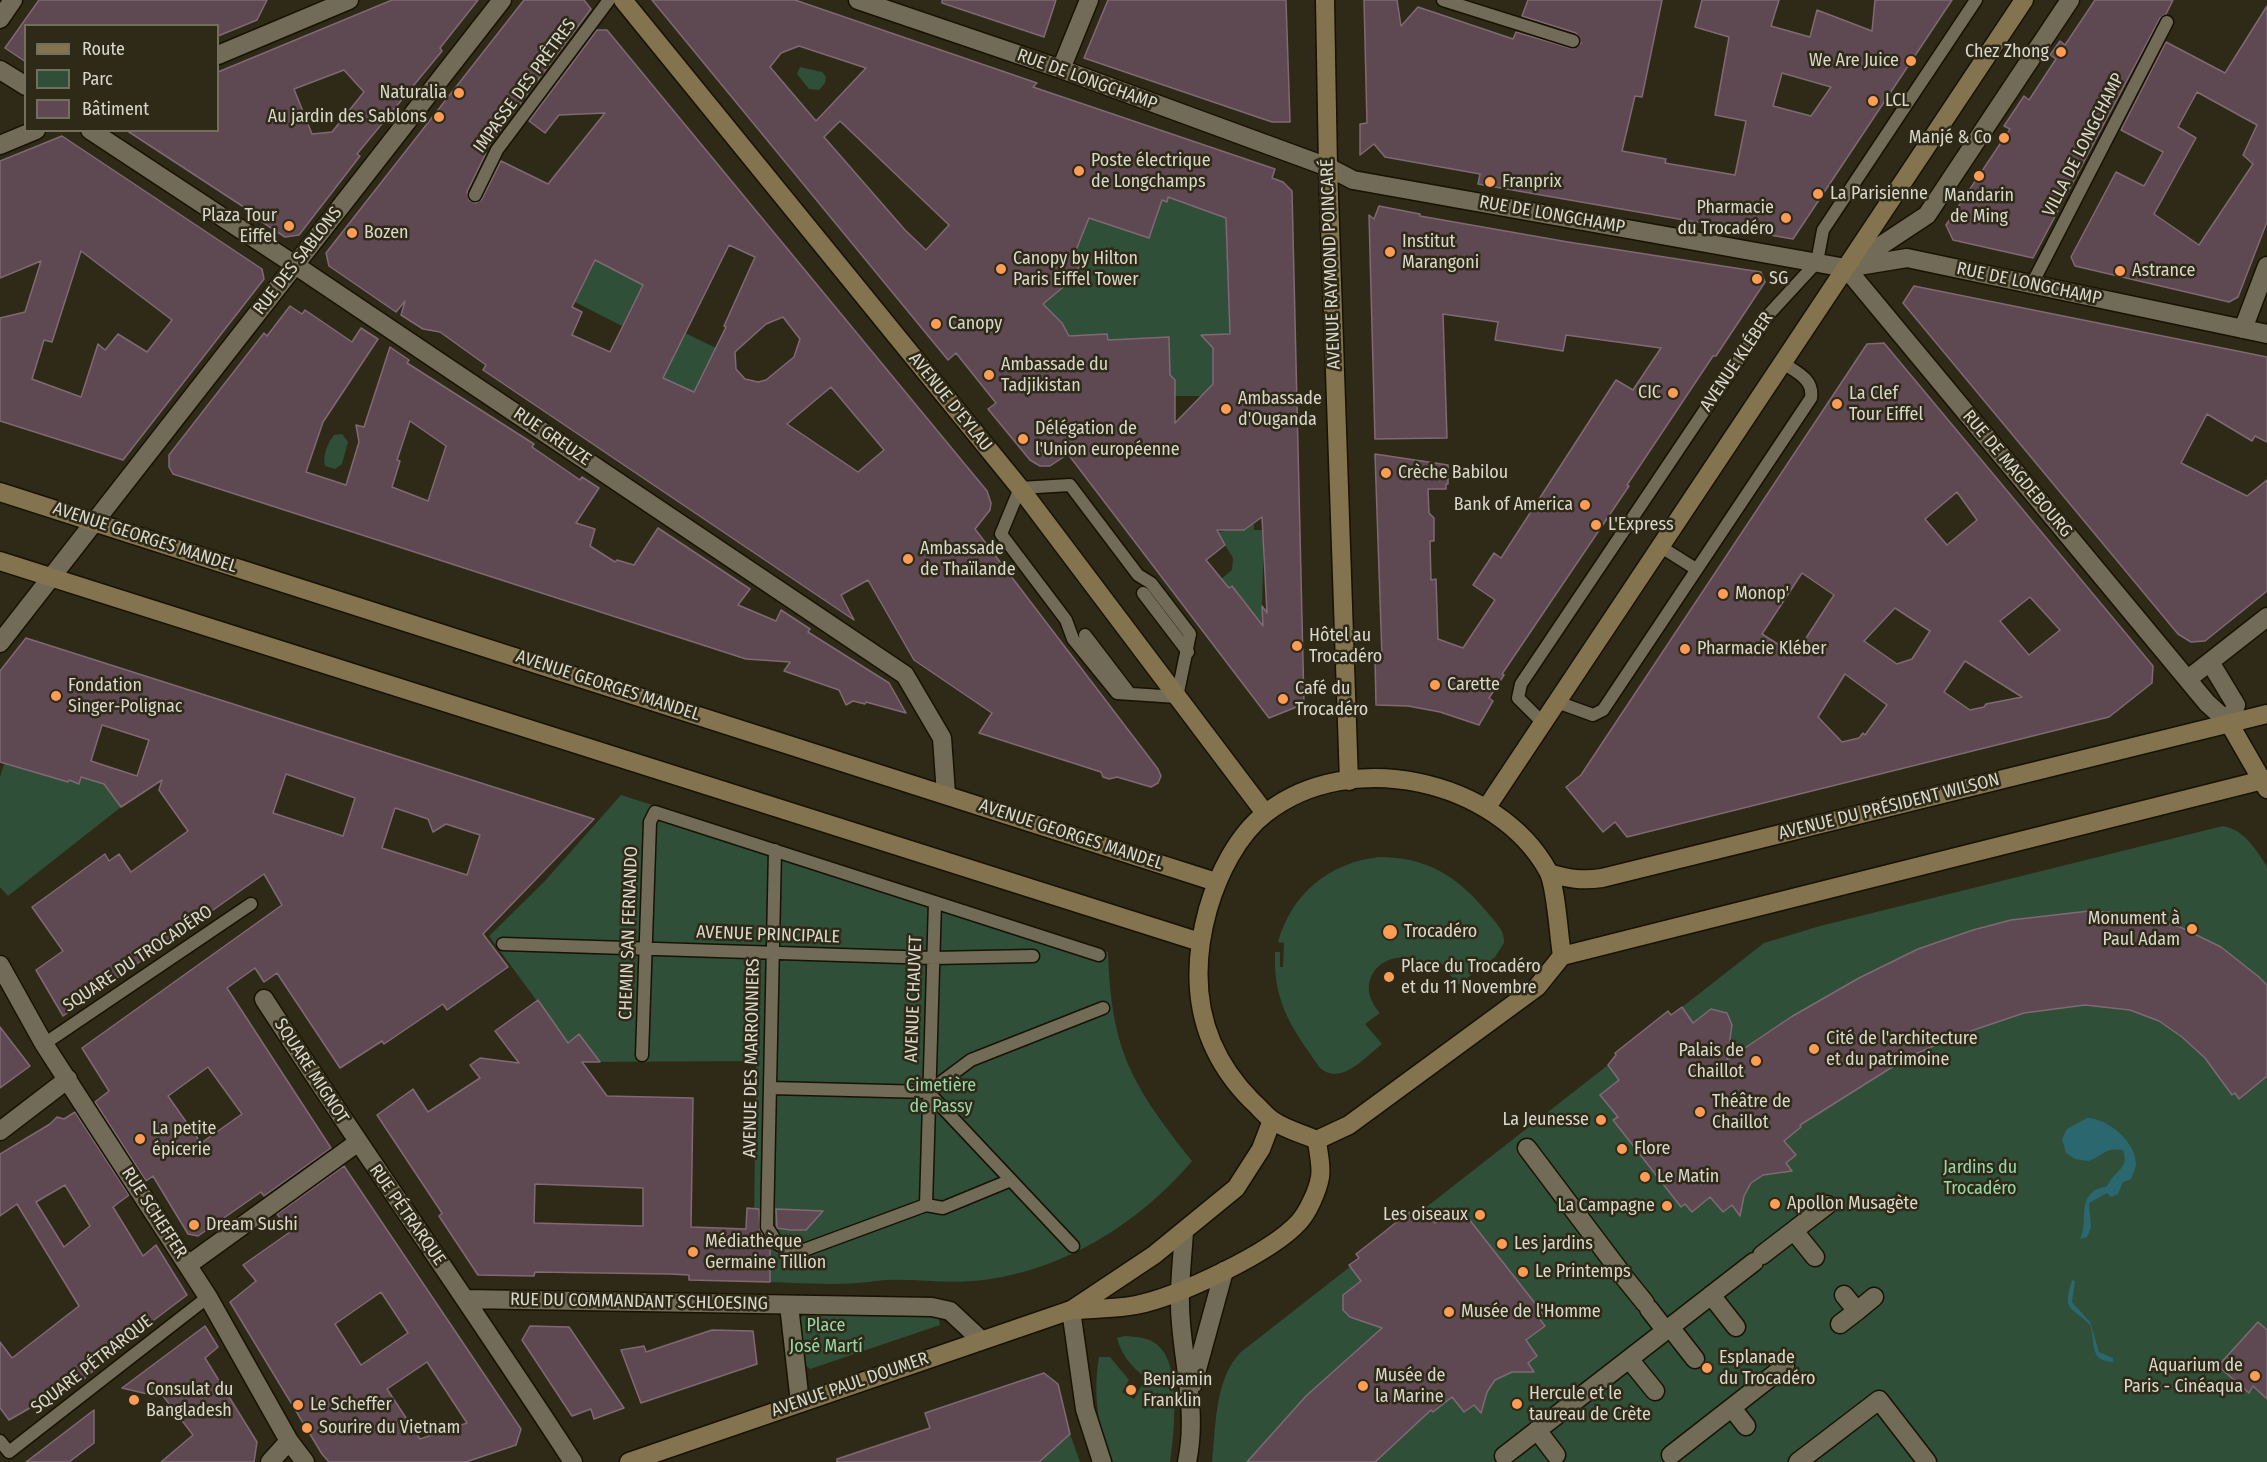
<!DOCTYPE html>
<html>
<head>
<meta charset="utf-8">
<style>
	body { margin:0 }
	#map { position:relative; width:2267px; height:1462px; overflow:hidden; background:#2e2a17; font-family:"Fira Sans Condensed",sans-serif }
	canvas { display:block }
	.legend { position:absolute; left:24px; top:24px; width:195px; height:108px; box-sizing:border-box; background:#2e2a17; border:2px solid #736f5f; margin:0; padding:8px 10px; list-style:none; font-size:18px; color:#dad7cc }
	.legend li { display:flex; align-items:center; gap:12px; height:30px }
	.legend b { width:30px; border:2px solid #736f5f }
</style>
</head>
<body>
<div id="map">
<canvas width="2267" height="1462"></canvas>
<ul class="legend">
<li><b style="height:8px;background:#83734f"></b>Route</li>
<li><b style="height:16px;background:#2f4f39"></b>Parc</li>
<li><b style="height:16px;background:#5e4953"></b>Bâtiment</li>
</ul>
</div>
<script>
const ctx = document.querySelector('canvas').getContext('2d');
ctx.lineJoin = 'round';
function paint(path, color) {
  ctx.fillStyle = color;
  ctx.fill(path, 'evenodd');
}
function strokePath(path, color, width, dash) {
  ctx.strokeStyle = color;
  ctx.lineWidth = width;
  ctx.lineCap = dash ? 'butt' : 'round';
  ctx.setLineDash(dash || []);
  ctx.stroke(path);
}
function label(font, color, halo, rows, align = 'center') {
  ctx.font = font + ' "Fira Sans Condensed",sans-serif';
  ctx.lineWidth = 5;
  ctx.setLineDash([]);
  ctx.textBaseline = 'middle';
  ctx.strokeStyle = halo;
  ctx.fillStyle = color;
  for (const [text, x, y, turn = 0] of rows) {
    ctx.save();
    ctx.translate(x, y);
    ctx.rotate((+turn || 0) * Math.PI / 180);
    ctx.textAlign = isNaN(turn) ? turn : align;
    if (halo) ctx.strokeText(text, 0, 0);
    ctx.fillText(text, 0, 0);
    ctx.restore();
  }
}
paint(new Path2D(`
	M800 67 822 72 826 77 825 83 819 90 809 89 797 74Z
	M1168 197 1226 218 1230 334 1206 335 1212 343 1213 352 1248 351 1208 396H1175V381L1170 378 1169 337 1139 338V349L1108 350 1107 335H1080L1081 348 1071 346 1062 323 1041 305 1068 283 1073 255 1089 218 1149 238 1162 200 1167 202Z
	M595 260 643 285 622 326 575 302Z
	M685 333 716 348 695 393 661 377Z
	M342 434 348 442 342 464 335 469 325 466C322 457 328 442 334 435Z
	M1253 500 1254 530H1264L1262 606 1266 609 1267 624 1257 625 1232 586 1229 588 1221 579 1232 570 1233 558 1217 532 1225 531V527Z
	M5 761 68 782 69 780 79 783 81 777 104 784 121 807 8 896 0 887V777Z
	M621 795 1108 952C1111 1051 1132 1085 1192 1161 1138 1225 1058 1274 973 1281 943 1284 904 1277 876 1281 838 1287 788 1282 745 1281L743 1230 754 1223 756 1061 582 1062 489 936 544 882Z
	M2223 826C2245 830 2255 849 2267 866V1462H1212C1216 1427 1214 1379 1241 1352L1764 943 1820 926Z
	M1379 857C1427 857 1457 876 1487 912 1495 922 1505 930 1504 943L1495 957 1458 985 1442 964 1429 974C1402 935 1345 974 1380 1013L1365 1024 1382 1044C1364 1058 1341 1086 1320 1068 1292 1028 1273 1003 1275 952H1280V967H1283L1284 943 1278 942C1292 893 1329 863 1379 857Z
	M806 1311 938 1315 940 1325 810 1369 805 1365 798 1322Z
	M1125 1336C1140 1337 1154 1338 1163 1351 1180 1374 1174 1435 1170 1462H1113C1097 1428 1093 1393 1099 1357H1110L1129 1380 1122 1392 1134 1399 1146 1378C1132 1367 1122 1356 1117 1338Z
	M1070 1434 1080 1462H1024L1043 1435 1054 1449Z`), '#2f4f39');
paint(new Path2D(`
	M2087 1118C2108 1118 2137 1143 2136 1165 2135 1169 2133 1175 2131 1179L2123 1182 2118 1194 2111 1197 2107 1193 2089 1203 2091 1228 2087 1237 2080 1239C2088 1224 2078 1203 2094 1191 2097 1188 2103 1188 2107 1186 2109 1183 2110 1180 2112 1178 2121 1168 2128 1165 2123 1150 2104 1147 2104 1156 2088 1161L2075 1159 2066 1153 2062 1139 2067 1129Z
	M2072 1280 2075 1281 2072 1302 2090 1322 2099 1352 2113 1358V1362C2088 1361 2096 1342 2090 1325 2071 1305 2062 1313 2072 1280Z`), '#2b676f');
const building = new Path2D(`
	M39 0H267L257 20 218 36V26H26V62L5 48Z
	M392 0H478L440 48 442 51 357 154 360 156 299 235 285 237 259 220V217L126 130H218V72ZM344 70 364 92 332 132 312 134 294 89Z
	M524 0H584L591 9 484 152 486 153 467 192 469 200 476 203 482 199 501 161 548 184 605 113 559 115 545 133 529 121 597 30H607L987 491 991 503 990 510 975 529 1158 769 1161 776 1158 783 1151 787 1117 777 1109 779 1103 777 1101 772 979 733 992 713 914 660 868 580 841 595 854 620 483 370 486 365 440 332 423 329 401 315 405 301 396 312 329 266 326 253ZM729 245 755 257 724 326 726 327 694 392 663 378ZM595 260 643 285 610 352 572 335 582 312 572 307ZM783 317 800 339 794 357 766 380 758 382 745 379 736 369 735 352 766 324ZM831 387 884 450 858 472 787 424Z
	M652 0H795L1037 83 1033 87 1275 169 1272 178 1283 182 1292 191 1304 704 1269 718 1068 454 1050 466H1040L1030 460 988 409 996 403 956 353 948 360ZM799 46 866 68 816 121 770 67 781 53ZM840 121 949 225 926 250 905 230 824 137ZM1168 197 1226 218 1230 334 1201 335 1213 348V384L1175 423V380L1170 375 1169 337 1108 340 1107 334 1069 336 1062 323 1043 304 1068 283V277L1082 265 1074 255 1089 218 1149 238 1162 200 1167 202ZM1262 517 1267 613 1262 606 1263 626 1232 586 1229 588 1206 560 1225 545 1217 530H1244Z
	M942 0H1056L1044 37 942 3Z
	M1108 0H1286L1290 122H1272L1084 58Z
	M1364 0H1397L1401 26 1418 7 1513 39 1516 32 1574 49 1581 43 1576 33 1522 16 1528 0H1662L1642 97 1635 96 1622 151 1666 159 1665 163 1735 175 1746 121 1715 115 1729 37 1695 27 1702 0H1779L1771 26 1810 37 1817 10 1872 31 1875 0H1952L1793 239 1478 184 1480 174 1385 157 1374 144 1360 155V124L1367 123ZM1782 73 1831 87 1811 116 1773 106Z
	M2095 0H2173L2166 14 2160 18 2033 258 1953 240 1946 225 2010 129 2004 126 2024 96 2029 100 2056 59 2050 55 2060 41 2065 45Z
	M2267 6V222L2238 297 2229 302 2075 266 2071 257 2116 172 2144 186 2163 152 2121 130 2166 42 2225 73ZM2197 92 2257 125 2243 155 2253 164 2199 245 2154 214 2196 138 2178 127Z
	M62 136 262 269 264 279 123 460 0 421V318L25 312 41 261 0 278V161ZM81 251 172 320 147 352 118 334 105 350 98 344 81 397 32 379 44 340 52 342Z
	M1379 206 1420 214V216L1568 242 1761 272 1765 282 1716 356H1713L1627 485 1629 486 1502 674 1504 675 1489 698 1493 701 1479 725 1440 712 1408 706 1376 705 1375 657H1382L1375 454 1448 465V484H1446V489H1428L1429 513 1434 518V541H1430L1431 580 1436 579 1438 639 1463 648 1495 600 1473 585 1494 553 1501 558 1616 380 1633 390 1661 348 1566 335 1563 351 1495 340 1498 322 1443 314 1447 438 1375 439 1369 215 1374 219Z
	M1914 286 2267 357V442L2255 436 2252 441 2207 414 2181 463 2247 496 2267 480V591L2205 641 2191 642 2178 634 1903 303Z
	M290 306 302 314 305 310 352 342 361 328 378 339 323 422 306 472 346 485 359 442 356 425 364 427 390 347 409 360 407 363 534 444 532 447 551 460 580 480 582 477 599 488 576 523 595 529 590 546 615 562 617 560 634 565 658 528 750 589 738 605 776 621 781 610 810 629 808 632 889 683 906 713 866 702 865 704 853 701 846 705 839 690 784 671 790 662 746 659 173 474 169 467V455L264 333 267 336ZM410 421 446 446 428 501 392 487 400 461 397 460Z
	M1884 343 2153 666 2152 683 2109 717 1627 837 1615 822 1603 832 1566 787 1581 775 1867 344ZM1957 492 1977 520 1947 545 1925 519ZM1802 573 1834 595 1795 655 1762 634ZM2030 597 2060 630 2029 655 2000 621ZM1895 608 1930 631 1912 659 1897 664 1864 641ZM1965 661 2022 697 1986 704 1984 707 1970 710 1944 692ZM1845 674 1887 705 1865 735 1863 733 1859 738 1842 742 1818 717Z
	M26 638 594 819 483 934 508 967 447 1010 443 1004 384 1044 382 1041 340 1068 277 973 264 982 255 968 227 988 331 1148 264 1196 261 1192 198 1236 188 1234 153 1176 146 1181 95 1102 109 1091 82 1048 282 905 264 874 63 1016 36 970 63 951 32 907 105 854 109 861 119 854 131 872 188 831 159 790 162 780 121 807 104 784 81 777 79 784 69 780 68 782 0 762V671ZM102 725 149 740 137 776 91 761ZM286 774 355 798 343 836 273 813ZM395 808 428 819 433 832 446 824 480 835 467 875 382 848ZM208 1067 242 1114 201 1143 168 1096Z
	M2089 911 2138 914 2180 927 2221 947 2259 977 2267 985V1076L2239 1099 2235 1093 2232 1095 2205 1058 2182 1037 2159 1021 2130 1010 2085 1005 2024 1013 1953 1037 1905 1059 1800 1125 1801 1127 1784 1141 1796 1155 1786 1163 1792 1171 1763 1175 1751 1183 1744 1196 1740 1216 1732 1205 1723 1212 1710 1197 1692 1212 1685 1204 1681 1207 1613 1120 1618 1117 1600 1095 1619 1080 1608 1065 1616 1055 1615 1053 1668 1011 1671 1015 1682 1007 1693 1023 1711 1009 1727 1013 1732 1025 1727 1060 1791 1017 1859 978 1918 949 1973 930 2011 920Z
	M538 1000 568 1043 579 1034 600 1062H582L607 1096 693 1098 691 1227 746 1229 747 1208 759 1209 760 1231 770 1247V1282L689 1280V1275L670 1274 535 1272 534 1276 478 1275 439 1216 442 1213 377 1115 413 1089 428 1112 480 1078 470 1065 480 1058 519 1063 495 1031ZM535 1184 643 1188V1226L534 1223Z
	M0 1027 30 1066 0 1088Z
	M75 1112 129 1195 113 1207 143 1256 156 1245 187 1295 146 1326 145 1324 93 1360V1371L84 1379 74 1376 37 1404 9 1420 0 1408V1342L12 1358 79 1306 17 1204 0 1216V1154L50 1124 57 1117 64 1119ZM65 1185 90 1226 64 1247 36 1202Z
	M344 1166 521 1429 516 1445 466 1462H329L322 1454 230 1302 256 1281 243 1265 290 1232 277 1214ZM381 1292 408 1333 361 1365 335 1324ZM427 1362 467 1423 420 1439 387 1389Z
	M1423 1208 1435 1223 1454 1208 1461 1217 1465 1214 1538 1307 1543 1315 1539 1318 1545 1326 1526 1340 1537 1356 1528 1363 1534 1372H1512L1495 1380 1487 1392 1481 1413 1474 1405 1464 1412 1452 1397 1433 1412 1431 1410 1375 1462H1247L1306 1396 1382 1328 1350 1317 1343 1310V1295L1361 1281 1349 1265 1359 1258 1356 1254 1383 1233 1409 1212 1413 1216Z
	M776 1209 823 1211 806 1230H790L777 1228Z
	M2258 1322 2267 1330V1399L2253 1386 2249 1393 2218 1366Z
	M205 1326 218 1347 205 1358 257 1442 254 1462H161L193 1435 160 1392 156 1396 122 1388Z
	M530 1326 569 1327 624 1408 594 1419 591 1409 572 1416 522 1340Z
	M712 1330 753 1331 757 1364 641 1403 621 1350 644 1346 646 1352Z
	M1044 1373 1058 1384 1070 1434 1039 1462H837V1459L930 1428 925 1413Z
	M94 1410V1443L69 1462H26Z`);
paint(building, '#5e4953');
strokePath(building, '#7f6a74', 1.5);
const lane = new Path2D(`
	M1443 0 1573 41
	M475 195 497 150 609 0
	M2032 284 2167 22
	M1070 485 1138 575 1151 583 1190 634 1177 697 1117 693 1073 639 1066 620 1001 534 1020 488Z
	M1661 547 1696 569
	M1143 593 1188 652
	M1085 635 1130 694
	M1557 702 1593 715 1603 710 1811 398C1814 379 1796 372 1783 363
	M1543 723 1518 698 1521 684 1770 313 1817 262 1823 230 1976 0
	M775 850 767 1227 778 1244 796 1253 926 1205 943 1208 1011 1180
	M503 944 933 958 1033 956
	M44 1044 251 904
	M642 1055 650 822 655 812 1099 955
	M771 1088 928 1092
	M928 1092 1073 1246
	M928 1092 971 1060 1103 1008
	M926 1205 935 902
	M0 1441 9 1452 208 1297`);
const street = new Path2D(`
	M858 0 1061 69 1328 167 1353 180 1846 268 1907 258 2267 334
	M0 19 13 0
	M218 55 349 0
	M1061 69 1089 0
	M0 70 26 86
	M90 130 295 265 905 675 942 738 946 794
	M0 145 36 130
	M1853 264 1927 215 2070 0
	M1846 268 2207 703 2229 723 2236 705 2210 662
	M2243 329 2267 266
	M0 643 502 0
	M2188 679 2267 617
	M0 965 44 1044 208 1297 289 1441 305 1462
	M264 999C365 1155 472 1306 573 1462
	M0 1131 68 1079
	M1527 1148 1619 1270
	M1794 1231 1815 1257
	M1184 1232C1182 1263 1178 1293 1181 1324 1185 1372 1197 1415 1187 1462
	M1762 1255 1827 1205
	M188 1265 357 1143
	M1624 1277 1645 1303
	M1711 1295 1736 1327
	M465 1299 932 1307 950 1311 981 1340
	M789 1305 800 1403
	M1649 1309 1666 1331
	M1071 1310 1085 1409 1102 1462
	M1857 1311 1874 1297
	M1840 1324 1857 1311 1844 1295
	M1670 1327 1695 1359
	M1629 1359 1655 1391
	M1193 1384 1224 1271
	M1732 1408 1746 1426
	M1537 1430 1556 1455
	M1671 1455 1785 1366
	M1504 1456 1754 1262
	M270 1462 289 1441
	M1798 1462 1879 1400 1927 1462`);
const secondary = new Path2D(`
	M623 0 1020 488 1265 813
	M1325 0 1328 167 1349 781
	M0 492 1216 882
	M0 561 1200 942
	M2229 723 2267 789
	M1487 807 2024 0
	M1549 873C1568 879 1583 881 1602 878L2267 714
	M1562 956C1559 938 1556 885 1548 871 1497 779 1350 747 1266 813 1237 835 1218 875 1208 909 1188 981 1198 1047 1252 1101 1259 1107 1265 1115 1272 1120 1284 1129 1303 1134 1317 1140L1349 1125 1537 987 1562 956 2267 779
	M1073 1309 1154 1255 1236 1188 1261 1149 1272 1120
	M629 1462 1071 1310C1092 1309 1115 1309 1136 1305 1177 1297 1271 1253 1299 1222 1308 1212 1318 1190 1320 1177 1322 1166 1318 1152 1317 1140`);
strokePath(lane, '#171202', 15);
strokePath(street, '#171202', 21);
strokePath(secondary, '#171202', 21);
strokePath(lane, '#716b57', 12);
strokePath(street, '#716b57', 18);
strokePath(secondary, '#83734f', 18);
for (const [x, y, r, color] of [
	[2061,52,6,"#fd9c55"],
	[1911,61,6,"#fd9c55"],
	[459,93,6,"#fd9c55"],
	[1873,101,6,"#fd9c55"],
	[439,117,6,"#fd9c55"],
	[2004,138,6,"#fd9c55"],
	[1079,171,6,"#fd9c55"],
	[1979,176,6,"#fd9c55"],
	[1490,182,6,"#fd9c55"],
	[1818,194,6,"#fd9c55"],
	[1786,218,6,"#fd9c55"],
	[289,226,6,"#fd9c55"],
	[352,233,6,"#fd9c55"],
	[1390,252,6,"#fd9c55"],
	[1001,269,6,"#fd9c55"],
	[2120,271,6,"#fd9c55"],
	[1757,279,6,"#fd9c55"],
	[936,324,6,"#fd9c55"],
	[989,375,6,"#fd9c55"],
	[1673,393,6,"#fd9c55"],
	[1837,404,6,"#fd9c55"],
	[1226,409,6,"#fd9c55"],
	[1023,439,6,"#fd9c55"],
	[1386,473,6,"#fd9c55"],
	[1585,505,6,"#fd9c55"],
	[1596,525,6,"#fd9c55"],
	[908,559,6,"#fd9c55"],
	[1723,594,6,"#fd9c55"],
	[1297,646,6,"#fd9c55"],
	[1685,649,6,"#fd9c55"],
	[1435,685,6,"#fd9c55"],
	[56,696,6,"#fd9c55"],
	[1283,699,6,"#fd9c55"],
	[2192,929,6,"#fd9c55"],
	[1390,932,8,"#fd9c55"],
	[1389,977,6,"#fd9c55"],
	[1814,1049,6,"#fd9c55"],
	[1756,1061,6,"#fd9c55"],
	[1700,1112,6,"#fd9c55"],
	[1601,1120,6,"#fd9c55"],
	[140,1139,6,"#fd9c55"],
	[1622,1149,6,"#fd9c55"],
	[1645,1177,6,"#fd9c55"],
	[1775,1204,6,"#fd9c55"],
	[1667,1206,6,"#fd9c55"],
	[1480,1215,6,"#fd9c55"],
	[194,1225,6,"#fd9c55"],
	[1502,1244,6,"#fd9c55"],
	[693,1252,6,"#fd9c55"],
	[1523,1272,6,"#fd9c55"],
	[1449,1312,6,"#fd9c55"],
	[1707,1368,6,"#fd9c55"],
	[2255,1376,6,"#fd9c55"],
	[1363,1386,6,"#fd9c55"],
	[1131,1390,6,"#fd9c55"],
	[134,1400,6,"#fd9c55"],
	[1517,1404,6,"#fd9c55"],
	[298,1405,6,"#fd9c55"],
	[307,1428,6,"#fd9c55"]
]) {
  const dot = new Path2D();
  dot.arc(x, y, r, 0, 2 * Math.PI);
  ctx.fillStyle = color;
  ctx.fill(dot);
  strokePath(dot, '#2e2a17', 2);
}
label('18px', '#dad7cc', '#2e2a17', [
	["Chez Zhong",2049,52,"right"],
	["We Are Juice",1899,61,"right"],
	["Naturalia",447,93,"right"],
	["LCL",1885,101],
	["Au jardin des Sablons",427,117,"right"],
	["Manjé & Co",1992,138,"right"],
	["Poste électrique",1091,161],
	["de Longchamps",1091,182],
	["Franprix",1502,182],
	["La Parisienne",1830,194],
	["Mandarin",1979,196,"center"],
	["de Ming",1979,217,"center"],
	["Pharmacie",1774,208,"right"],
	["du Trocadéro",1774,229,"right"],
	["Plaza Tour",277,216,"right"],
	["Eiffel",277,237,"right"],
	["Bozen",364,233],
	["Institut",1402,242],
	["Marangoni",1402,263],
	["Canopy by Hilton",1013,259],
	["Paris Eiffel Tower",1013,280],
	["Astrance",2132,271],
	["SG",1769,279],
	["Canopy",948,324],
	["Ambassade du",1001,365],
	["Tadjikistan",1001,386],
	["CIC",1661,393,"right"],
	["La Clef",1849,394],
	["Tour Eiffel",1849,415],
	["Ambassade",1238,399],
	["d'Ouganda",1238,420],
	["Délégation de",1035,429],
	["l'Union européenne",1035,450],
	["Crèche Babilou",1398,473],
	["Bank of America",1573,505,"right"],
	["L'Express",1608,525],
	["Ambassade",920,549],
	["de Thaïlande",920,570],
	["Monop'",1735,594],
	["Hôtel au",1309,636],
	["Trocadéro",1309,657],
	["Pharmacie Kléber",1697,649],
	["Carette",1447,685],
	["Fondation",68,686],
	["Singer-Polignac",68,707],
	["Café du",1295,689],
	["Trocadéro",1295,710],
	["Monument à",2180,919,"right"],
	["Paul Adam",2180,940,"right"],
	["Trocadéro",1404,932],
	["Place du Trocadéro",1401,967],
	["et du 11 Novembre",1401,988],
	["Cité de l'architecture",1826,1039],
	["et du patrimoine",1826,1060],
	["Palais de",1744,1051,"right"],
	["Chaillot",1744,1072,"right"],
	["Théâtre de",1712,1102],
	["Chaillot",1712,1123],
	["La Jeunesse",1589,1120,"right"],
	["La petite",152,1129],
	["épicerie",152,1150],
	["Flore",1634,1149],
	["Le Matin",1657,1177],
	["Apollon Musagète",1787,1204],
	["La Campagne",1655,1206,"right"],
	["Les oiseaux",1468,1215,"right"],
	["Dream Sushi",206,1225],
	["Médiathèque",705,1242],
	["Germaine Tillion",705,1263],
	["Les jardins",1514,1244],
	["Le Printemps",1535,1272],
	["Musée de l'Homme",1461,1312],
	["Esplanade",1719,1358],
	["du Trocadéro",1719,1379],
	["Aquarium de",2243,1366,"right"],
	["Paris - Cinéaqua",2243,1387,"right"],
	["Musée de",1375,1376],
	["la Marine",1375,1397],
	["Benjamin",1143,1380],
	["Franklin",1143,1401],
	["Consulat du",146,1390],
	["Bangladesh",146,1411],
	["Hercule et le",1529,1394],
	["taureau de Crète",1529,1415],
	["Le Scheffer",310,1405],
	["Sourire du Vietnam",319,1428]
], 'left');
label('18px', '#dad7cc', '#2e2a17', [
	["RUE DE LONGCHAMP",1087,80,20],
	["IMPASSE DES PRÊTRES",525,86,-54],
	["VILLA DE LONGCHAMP",2084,145,-63],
	["RUE DE LONGCHAMP",1552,215,10],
	["RUE DES SABLONS",298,261,-52],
	["AVENUE RAYMOND POINCARÉ",1331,264,-92],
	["RUE DE LONGCHAMP",2029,284,12],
	["AVENUE KLÉBER",1737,362,-56],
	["AVENUE D'EYLAU",950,402,51],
	["RUE GREUZE",552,437,34],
	["RUE DE MAGDEBOURG",2017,474,50],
	["AVENUE GEORGES MANDEL",145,538,18],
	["AVENUE GEORGES MANDEL",608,686,18],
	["AVENUE DU PRÉSIDENT WILSON",1889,807,-14],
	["AVENUE GEORGES MANDEL",1071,835,18],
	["CHEMIN SAN FERNANDO",629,933,-88],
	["AVENUE PRINCIPALE",768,935,2],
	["SQUARE DU TROCADÉRO",138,959,-34],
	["AVENUE CHAUVET",914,999,-88],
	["AVENUE DES MARRONNIERS",752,1058,-89],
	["SQUARE MIGNOT",311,1071,57],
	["RUE SCHEFFER",154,1213,57],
	["RUE PÉTRARQUE",407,1215,55],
	["RUE DU COMMANDANT SCHLOESING",639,1302,1],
	["SQUARE PÉTRARQUE",92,1365,-38],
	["AVENUE PAUL DOUMER",850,1385,-19]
]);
label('18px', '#96d8aa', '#2e2a17', [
	["Cimetière",941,1086],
	["de Passy",941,1107],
	["Jardins du",1980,1168],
	["Trocadéro",1980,1189],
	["Place",826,1326],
	["José Martí",826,1347]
]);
</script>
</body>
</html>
